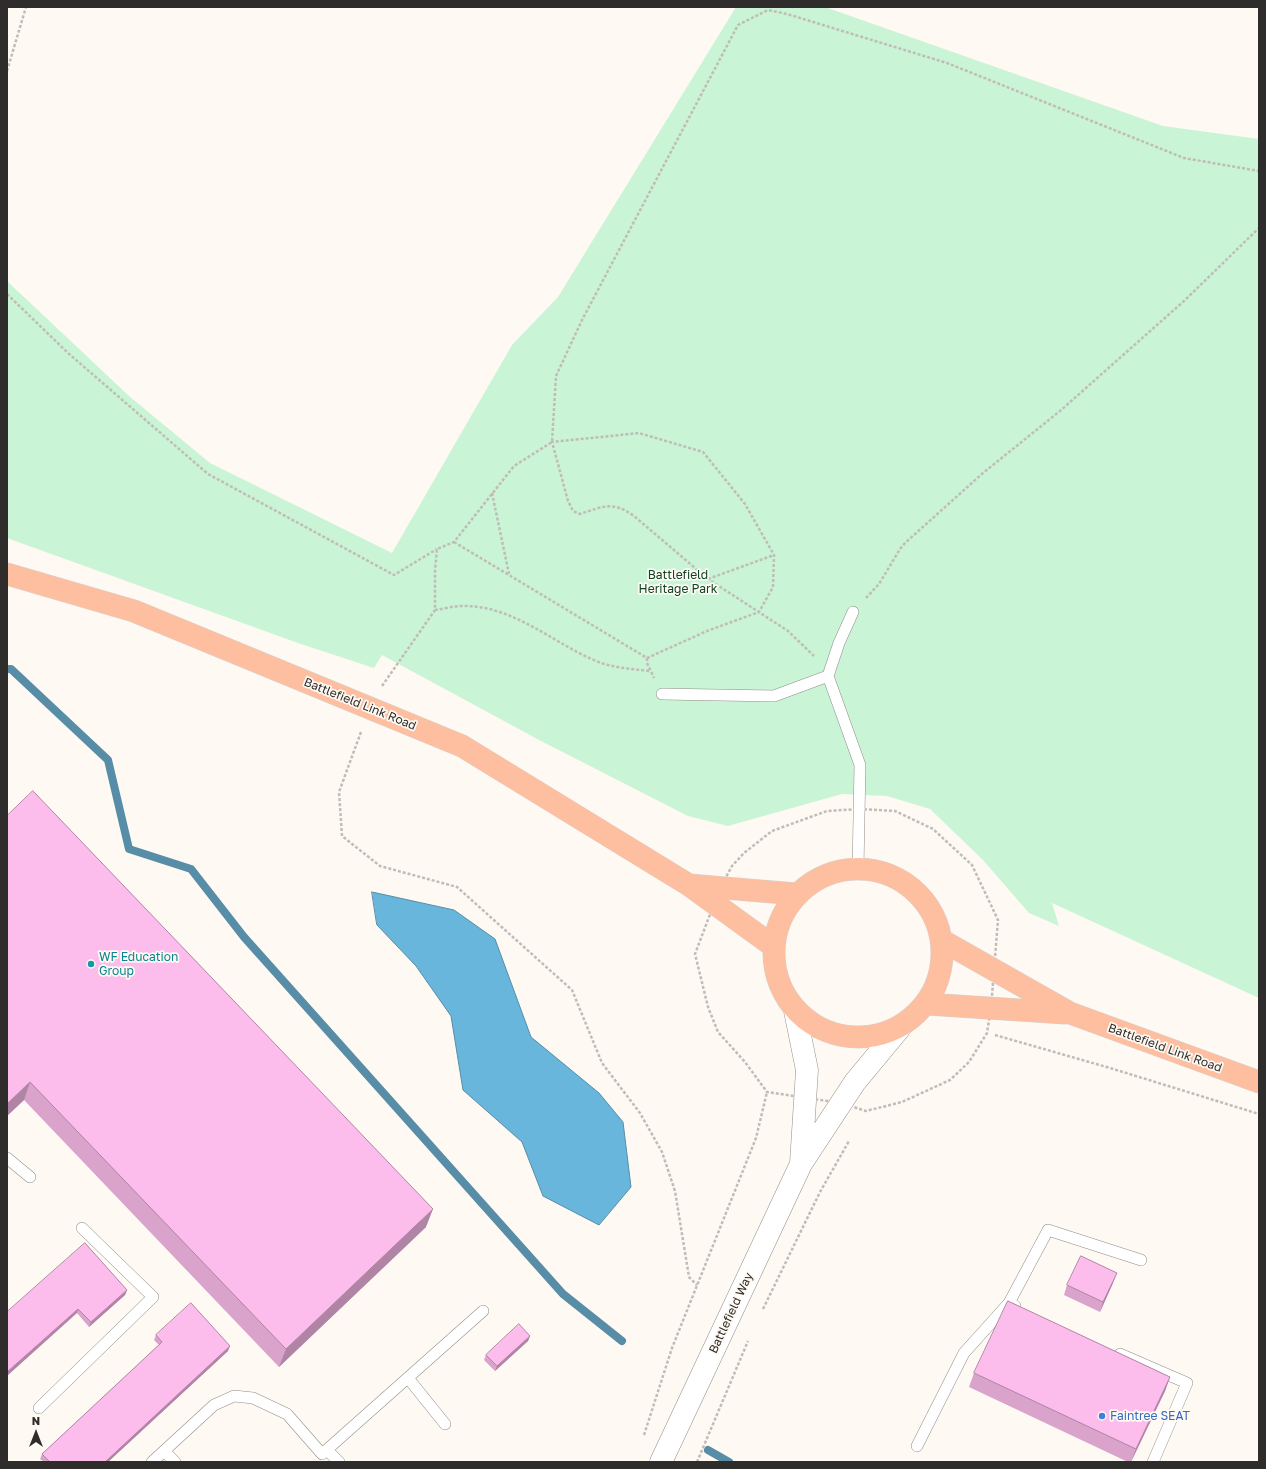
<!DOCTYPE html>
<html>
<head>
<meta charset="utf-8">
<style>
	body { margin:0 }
	#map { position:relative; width:1266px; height:1469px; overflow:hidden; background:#fef9f3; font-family:"Golos Text",sans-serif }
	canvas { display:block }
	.frame { position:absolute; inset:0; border:8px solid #2f2d2b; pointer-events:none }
	.north { position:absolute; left:16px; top:1413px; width:40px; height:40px; -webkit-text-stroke:3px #fef9f3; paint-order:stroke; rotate:0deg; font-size:11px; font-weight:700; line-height:16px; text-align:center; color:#2f2d2b }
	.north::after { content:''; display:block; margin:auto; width:14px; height:18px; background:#2f2d2b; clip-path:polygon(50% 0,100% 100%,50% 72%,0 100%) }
</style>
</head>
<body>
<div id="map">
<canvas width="1266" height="1469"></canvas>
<div class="frame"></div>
<div class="north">N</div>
</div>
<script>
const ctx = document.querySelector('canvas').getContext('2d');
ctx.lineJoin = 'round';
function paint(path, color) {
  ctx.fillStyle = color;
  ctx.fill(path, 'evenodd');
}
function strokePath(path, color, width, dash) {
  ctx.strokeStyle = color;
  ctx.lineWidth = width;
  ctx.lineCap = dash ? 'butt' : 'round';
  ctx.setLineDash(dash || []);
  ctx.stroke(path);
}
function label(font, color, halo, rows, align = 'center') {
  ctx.font = font + ' "Golos Text",sans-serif';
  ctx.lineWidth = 3.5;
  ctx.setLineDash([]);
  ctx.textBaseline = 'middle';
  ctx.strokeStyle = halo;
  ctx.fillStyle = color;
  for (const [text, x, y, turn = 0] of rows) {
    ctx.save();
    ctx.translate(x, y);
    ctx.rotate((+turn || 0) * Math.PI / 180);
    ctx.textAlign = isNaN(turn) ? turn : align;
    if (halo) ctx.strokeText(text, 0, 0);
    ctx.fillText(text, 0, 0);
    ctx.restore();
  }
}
paint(new Path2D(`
	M736 7H825L1163 126 1259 139V998L1052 903 1059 926 1029 913 983 860 930 809 887 796 842 794 728 826 688 816 541 741 382 655 374 668 298 643 7 538V281L129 396 210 463 392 553 512 345 558 297Z`), '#caf4d6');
const water = new Path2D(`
	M372 892 454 910 495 939 531 1037 599 1093 623 1122 631 1187 599 1225 543 1196 522 1142 463 1090 451 1016 416 966 377 925Z`);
paint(water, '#68b6dc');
strokePath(water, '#578da7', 1);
strokePath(new Path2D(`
	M7 669H11L108 760 129 849 191 869 244 937 563 1294 622 1341
	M708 1450 729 1462`), '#578da7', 8);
const lane = new Path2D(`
	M828 676 839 643 853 612
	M662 694 774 696 828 676 860 765 858 869
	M7 1158 30 1177
	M1009 1303 1048 1230 1141 1260
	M1120 1354 1187 1383 1153 1462
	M408 1378 445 1424
	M39 1408 153 1297 82 1228
	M917 1446 964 1353 1009 1303 1015 1306
	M327 1450 339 1462
	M164 1451 175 1462
	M152 1462 214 1405 234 1396 253 1398 287 1414 322 1454 483 1311`);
const secondary = new Path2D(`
	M795 1011 807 1070 801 1163
	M661 1462 801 1164 855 1082 899 1029`);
const primary = new Path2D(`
	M7 574 134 611 462 746 689 885 773 946
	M774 953a84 84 0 1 1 168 0a84 84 0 1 1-168 0Z
	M689 885 796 894
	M943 941 1070 1013 1259 1082
	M927 1004 1065 1013`);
strokePath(lane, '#918d88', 12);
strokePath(secondary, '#918d88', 23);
strokePath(primary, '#d5d5d5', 23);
strokePath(new Path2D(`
	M7 71 26 7
	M7 294 68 353 208 474 394 575 437 549
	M492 493 509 574
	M454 542 647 658 707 631 759 612 773 587 774 555 745 504 703 452 639 433 552 442 568 501 573 511 580 514C604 506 613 501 634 516L708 579 788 631 814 656
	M708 579 774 555
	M866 598 879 584 900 549 905 543 983 473 1060 411 1184 301 1259 228
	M435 610C443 609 453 606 462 606 513 605 551 642 596 661 613 668 632 669 650 671
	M647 658V663L654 678
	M382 686 435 610V571L437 549 454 542 514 466 552 442 556 376 582 320 738 25 768 10 787 14 947 63 1184 158 1259 171
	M361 732 339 792 342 836 380 866 457 887 572 990 602 1063 640 1113 662 1152 675 1191 689 1277 697 1285
	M859 809 895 811 933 829 972 865 998 920 991 1008 987 1033 969 1062 950 1080 902 1102 866 1111 841 1103 767 1092 745 1062 718 1032 708 1007 695 954 720 888 732 866 744 853 772 831 827 811Z
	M995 1035 1110 1068 1259 1114
	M763 1309 820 1192 849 1141
	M644 1435 672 1348 756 1138 767 1092
	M697 1462 748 1341`), '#c0bcb7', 2.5, [3, 2]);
strokePath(lane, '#fff', 11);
strokePath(secondary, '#fff', 22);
strokePath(primary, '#febea0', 22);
paint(new Path2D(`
	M7 816 426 1227 279 1367 24 1100 7 1116Z
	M1113 1283 1100 1312 1064 1295 1067 1285Z
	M127 1290 125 1295 89 1327 77 1313 7 1312Z
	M156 1335 228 1351 108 1462H44L40 1459 42 1454 159 1345 154 1340Z
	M530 1336 528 1341 495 1371 484 1360 486 1355Z
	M974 1373 1170 1377 1165 1391 1131 1462H1128L969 1387Z`), '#d9a3cb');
paint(new Path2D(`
	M30 1082 24 1100 7 1116V1104Z
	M433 1209 426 1227 279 1367 286 1349Z
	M1117 1273 1113 1283 1100 1312 1103 1302Z
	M127 1290 125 1295 89 1327 91 1322Z
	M78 1309 77 1313 7 1376V1372Z
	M530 1336 528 1341 495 1371 497 1366Z
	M230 1346 228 1351 108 1462H105Z
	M1170 1377 1165 1391 1131 1462 1136 1449Z`), '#b084a5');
const building = new Path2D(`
	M33 791 433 1209 286 1349 30 1082 7 1104V816Z
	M85 1243 127 1290 91 1322 78 1309 7 1372V1312Z
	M1081 1256 1117 1273 1103 1302 1067 1285Z
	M1008 1301 1170 1377 1136 1449 974 1373Z
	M191 1303 230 1346 105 1462H50L42 1454 162 1342 156 1335Z
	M519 1324 530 1336 497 1366 486 1355Z`);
paint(building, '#fcbdec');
strokePath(building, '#b084a5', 1);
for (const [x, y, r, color] of [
	[91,964,4,"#0f9aa8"],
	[1102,1416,4,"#3f7fe0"]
]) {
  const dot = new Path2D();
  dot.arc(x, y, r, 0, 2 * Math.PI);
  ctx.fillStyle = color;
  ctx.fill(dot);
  strokePath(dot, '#fef9f3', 1.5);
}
label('12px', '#0f4325', '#fef9f3', [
	["Battlefield",678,575],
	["Heritage Park",678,589]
]);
label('12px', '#2f2d2b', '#fef9f3', [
	["Battlefield Link Road",360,704,22],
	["Battlefield Link Road",1165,1048,20],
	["Battlefield Way",731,1313,-65]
]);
label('12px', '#0d838f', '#fef9f3', [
	["WF Education",99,957],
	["Group",99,971]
], 'left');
label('12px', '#366cbe', '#fef9f3', [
	["Faintree SEAT",1110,1416]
], 'left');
</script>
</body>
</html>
